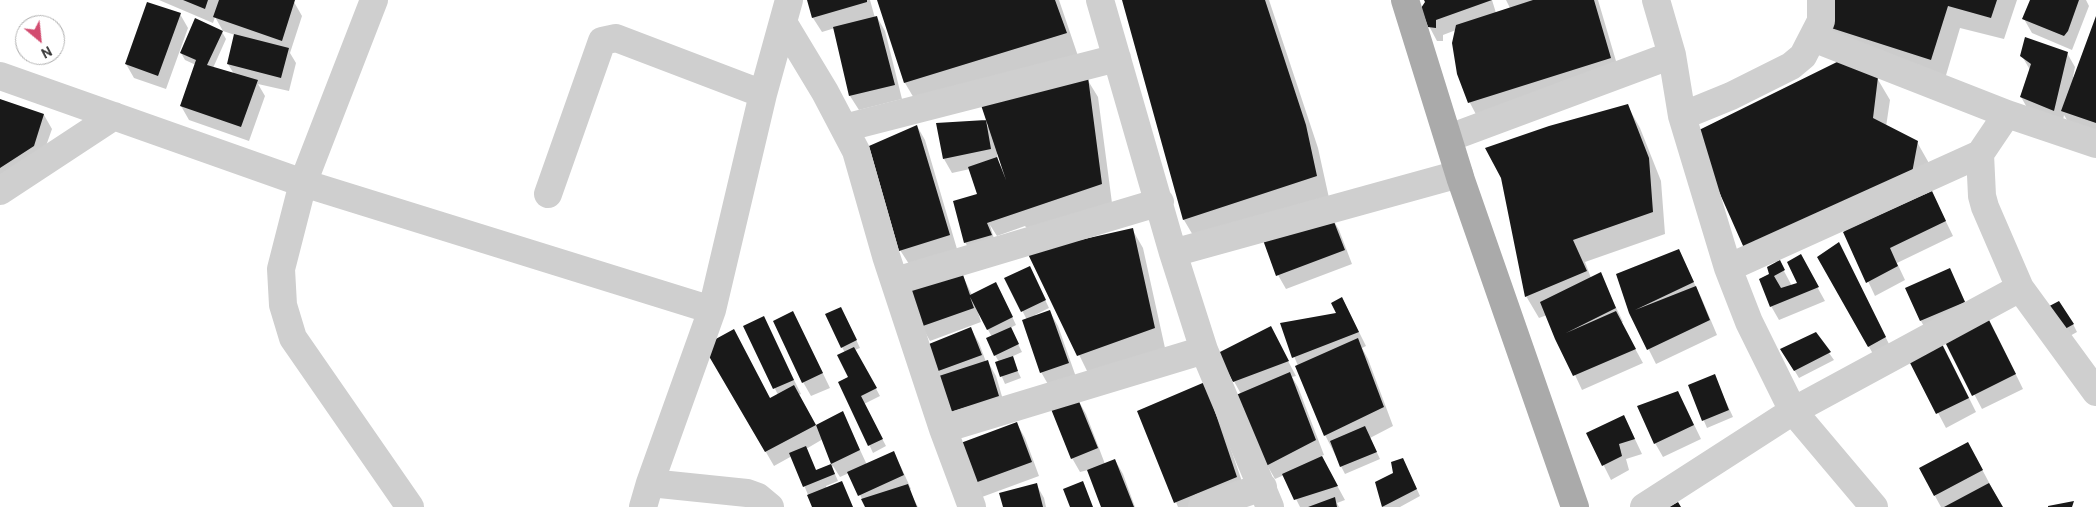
<!DOCTYPE html>
<html>
<head>
<meta charset="utf-8">
<style>
	body { margin:0 }
	#map { position:relative; width:2096px; height:507px; overflow:hidden; background:#fff; font-family:Cabin,sans-serif }
	canvas { display:block }
	.north { position:absolute; left:15px; top:15px; width:50px; height:50px; box-sizing:border-box; background:#fff; border:1px solid #adadad; border-radius:50%; rotate:152deg; font-size:14px; font-weight:700; line-height:20px; text-align:center; color:#323232 }
	.north::after { content:''; display:block; margin:auto; width:18px; height:22px; background:#d24c70; clip-path:polygon(50% 0,100% 100%,50% 72%,0 100%) }
</style>
</head>
<body>
<div id="map">
<canvas width="2096" height="507"></canvas>
<div class="north">N</div>
</div>
<script>
const ctx = document.querySelector('canvas').getContext('2d');
ctx.lineJoin = 'round';
function paint(path, color) {
  ctx.fillStyle = color;
  ctx.fill(path, 'evenodd');
}
function strokePath(path, color, width, dash) {
  ctx.strokeStyle = color;
  ctx.lineWidth = width;
  ctx.lineCap = dash ? 'butt' : 'round';
  ctx.setLineDash(dash || []);
  ctx.stroke(path);
}
paint(new Path2D(`
	M159 0H289L294 2 302 16 290 53 296 63 289 91 258 84 265 96 249 141 189 120 181 106 196 65 185 60 181 53 222 32 226 39 213 68 234 74 228 64 235 35 223 31 215 17 213 23Z
	M808 0H870L875 18 877 17 885 31 902 99 859 110 850 96 835 28 822 32 813 18Z
	M878 0H1059L1078 56 918 105 905 83Z
	M1123 0H1269L1318 148 1329 198 1197 242 1184 220Z
	M1426 0H1492L1496 13 1510 8 1506 0H1598L1621 78 1480 122 1470 103 1458 74 1456 30 1443 35V41H1437L1429 26Z
	M1828 0H2017L2004 39 1960 28 1944 82 1842 49 1829 27Z
	M2031 0H2086L2089 6 2072 50 2032 33 2024 19Z
	M180 14 188 28 166 89 134 78 126 64Z
	M2096 19V140L2075 133 2064 115 2062 125 2029 111 2021 97 2030 70 2022 56 2067 53 2075 67 2073 77H2074Z
	M1877 78 1890 100 1886 127 1917 142 1930 165 1924 196 1932 193 1953 236 1897 263 1905 280 1875 296 1844 230 1778 260 1792 286 1799 284 1800 256 1825 301 1779 320 1771 306 1770 274 1776 263 1775 261Z
	M1087 79 1098 97 1112 203 1029 231 1025 226 997 236 990 225 995 242 969 249 965 242 979 195 970 169 952 173 944 159 985 121 988 127ZM997 154H998L1002 168 998 162Z
	M0 101 44 115 52 129 41 160 0 187Z
	M1627 105 1640 128 1661 181 1665 234 1585 262 1591 278 1600 274 1623 322 1621 323 1643 363 1582 390 1547 315 1539 318 1526 296Z
	M917 126 925 140 957 249 909 264 900 250Z
	M1331 216 1339 230 1352 264 1286 289 1278 275Z
	M1132 229 1143 248 1165 348 1089 375 1029 253Z
	M1839 244 1893 352 1877 361 1819 258Z
	M1678 250 1701 297 1717 335 1656 364 1630 312Z
	M960 270 972 295 1000 291 1016 325 1010 328 1022 352 1011 357 1021 378 1005 384 996 363 999 362 995 355 992 337 978 312 981 322 930 341 922 327Z
	M1950 270 1972 316 1929 335 1921 321Z
	M1033 275 1049 308 1035 315 1036 317 1050 312 1058 326 1076 377 1049 386 1041 372 1027 320 1006 279Z
	M1342 298 1366 346 1362 348 1368 359 1393 426 1370 438 1380 459 1345 474 1325 435 1296 367 1298 366 1281 324 1338 314Z
	M793 312 830 388 811 396 803 382Z
	M2039 313 2073 324 2077 332 2059 342Z
	M845 316 860 348 855 350 880 396 864 404 886 446 873 453 840 382 849 378 845 353 842 347Z
	M763 318 801 394 799 395 816 426 843 413 867 465 893 453 901 467 911 489 909 490 918 507H866L849 473 840 477 833 466 832 467 838 481 826 486 827 489 853 507H813L792 456 774 466 730 390 733 330 770 399 778 395 745 326ZM823 439 832 464 816 471 806 449Z
	M971 329 979 343 986 362H988L996 376 1006 410 959 425 951 411 930 344Z
	M1815 333 1834 360 1799 378 1782 350Z
	M1996 334 2023 389 1982 409 1946 341Z
	M1278 342 1296 376 1292 377 1298 387 1324 455 1321 456 1345 500 1337 503 1339 507H1300L1284 475 1275 479 1267 465 1241 394 1219 354Z
	M1949 358 1976 412 1946 428 1910 360Z
	M1714 376 1733 417 1707 428 1689 386Z
	M1078 400 1086 414 1105 464 1115 460 1123 474 1135 507H1103L1088 470 1080 472 1072 458Z
	M1215 403 1247 496 1222 507H1178L1138 412Z
	M1685 406 1701 439 1663 457 1655 443Z
	M1624 416 1642 454 1626 459 1629 470 1611 480 1588 434Z
	M1017 424 1025 438 1039 476 982 497 973 483Z
	M1976 458 2002 507H1941L1935 496Z
	M1403 459 1420 496 1400 507H1383L1377 483 1395 474Z
	M1036 484 1044 498 1046 507H1005Z`), '#0003');
paint(new Path2D(`
	M183 0H208L205 9Z
	M219 0H295L282 41 213 17Z
	M807 0H867V2L812 18Z
	M877 0H1055L1067 33 904 83Z
	M1122 0H1265L1306 125 1317 176 1183 220Z
	M1424 0H1492L1436 20V28L1428 27 1421 8 1425 2Z
	M1533 0H1594L1611 58 1468 103 1457 74 1452 43 1456 25Z
	M1827 0H1997L1991 18 1948 6 1931 60 1828 27Z
	M2030 0H2079L2068 31 2064 36 2022 19Z
	M147 2 181 13 158 76 125 64Z
	M877 16 895 85 849 96 833 27Z
	M2096 16V123L2061 111Z
	M195 18 223 31 207 65 258 80 241 127 180 106 196 60 180 53Z
	M234 34 289 48 281 78 227 64Z
	M2025 37 2068 52 2054 111 2020 97 2031 64 2020 56Z
	M1839 61 1878 77 1873 118 1918 141 1912 173 1744 248 1693 133Z
	M1088 77 1102 184 987 223 992 235 964 243 953 201 977 194 968 167 997 157 1006 180 981 105Z
	M0 99 44 114 34 146 0 168Z
	M1628 104 1649 158 1653 212 1573 240 1587 271 1525 297 1501 178 1485 148 1549 126Z
	M986 120 991 149 943 159 936 123Z
	M917 125 950 235 899 251 869 146Z
	M1932 191 1946 221 1890 248 1898 266 1866 283 1843 232Z
	M1331 214 1345 250 1276 276 1263 240Z
	M1133 228 1155 328 1077 356 1027 252Z
	M1839 242 1886 337 1868 347 1817 257Z
	M1679 249 1694 282 1635 310 1696 286 1710 320 1647 350 1629 313 1616 274Z
	M1801 254 1819 287 1770 307 1759 279 1769 274 1767 267 1780 260 1785 270 1774 276 1781 288 1797 283 1787 262Z
	M1030 266 1046 300 1021 312 1004 278Z
	M1950 268 1965 302 1920 321 1905 288Z
	M961 269 970 295 996 282 1013 317 987 330 970 297 974 308 920 327 907 288Z
	M1601 272 1616 308 1566 333 1616 311 1636 349 1573 376 1555 339 1540 302Z
	M1342 297 1359 332 1292 358 1280 323 1336 313 1331 303Z
	M2059 301 2074 324 2054 335 2038 312Z
	M841 307 857 340 841 348 825 314Z
	M1050 310 1069 363 1040 373 1022 320Z
	M793 311 823 373 802 383 773 321Z
	M764 316 794 380 773 389 743 326Z
	M1988 318 2016 374 1972 396 1944 340Z
	M1271 326 1289 361 1233 382 1218 353Z
	M971 327 982 355 930 374 929 344Z
	M1011 327 1019 344 994 356 986 338Z
	M734 329 770 398 794 385 816 425 765 452 703 346Z
	M1816 332 1831 352 1794 371 1780 349Z
	M1358 338 1384 407 1324 436 1295 366Z
	M1941 342 1969 398 1936 414 1908 359Z
	M854 347 877 388 861 396 883 439 868 446 838 382 848 377 837 355Z
	M1013 356 1018 371 1000 377 995 362Z
	M988 360 999 396 950 412 939 376Z
	M1290 372 1316 440 1266 466 1236 395Z
	M1715 374 1729 410 1702 421 1688 385Z
	M1205 382 1237 477 1174 503 1137 411Z
	M1678 391 1694 425 1654 444 1637 406Z
	M1078 399 1098 448 1071 459 1051 409Z
	M843 411 860 450 831 464 816 425Z
	M1624 415 1635 439 1619 444 1622 456 1602 466 1586 433Z
	M1017 422 1032 462 972 484 958 444Z
	M1365 426 1377 452 1340 467 1330 441Z
	M1968 442 1983 470 1934 496 1919 468Z
	M806 446 816 470 831 464 835 474 803 487 789 453Z
	M894 451 904 475 858 496 847 472Z
	M1322 456 1338 486 1294 500 1282 474Z
	M1403 458 1417 489 1382 507 1375 482 1393 473 1391 462Z
	M1115 459 1134 507H1101L1087 470Z
	M842 481 853 507H812L807 495Z
	M1083 481 1093 507H1070L1063 489Z
	M1037 483 1043 507H1003L999 493Z
	M1989 483 2003 507H1944Z
	M908 484 917 507H865L861 499Z
	M1335 497 1337 507H1308Z
	M2074 501 2072 507H2048V506Z
	M1678 502 1681 507H1669Z`), '#191919');
strokePath(new Path2D(`
	M374 0 303 183 281 269 283 305 293 338 410 507
	M1100 0 1173 253 1204 350 1270 507
	M1656 0 1672 55 1682 116 1728 268 1749 322 1793 411 1874 507
	M784 24 825 92 856 151 886 256 943 429 972 507
	M1813 38 2007 114 2096 144
	M0 76 303 183 712 310
	M2007 114 1980 154 1982 196 1985 207 2020 288 2096 392
	M1682 116 1731 96 1791 66 1803 56 1821 21V0
	M844 128 1117 58
	M1449 138 1672 55
	M0 191 114 116
	M548 194 602 41 616 38 763 94
	M1173 253 1459 174
	M1728 268 1980 154
	M896 281 1160 202
	M943 429 1204 350
	M650 483 747 493 758 497 770 507
	M643 507 650 483 712 310 763 94 789 0
	M1202 507 1263 487
	M1644 507 1793 411 2020 288`), '#cfcfcf', 28);
strokePath(new Path2D(`
	M1405 0 1461 180 1575 507`), '#aaa', 28);
</script>
</body>
</html>
